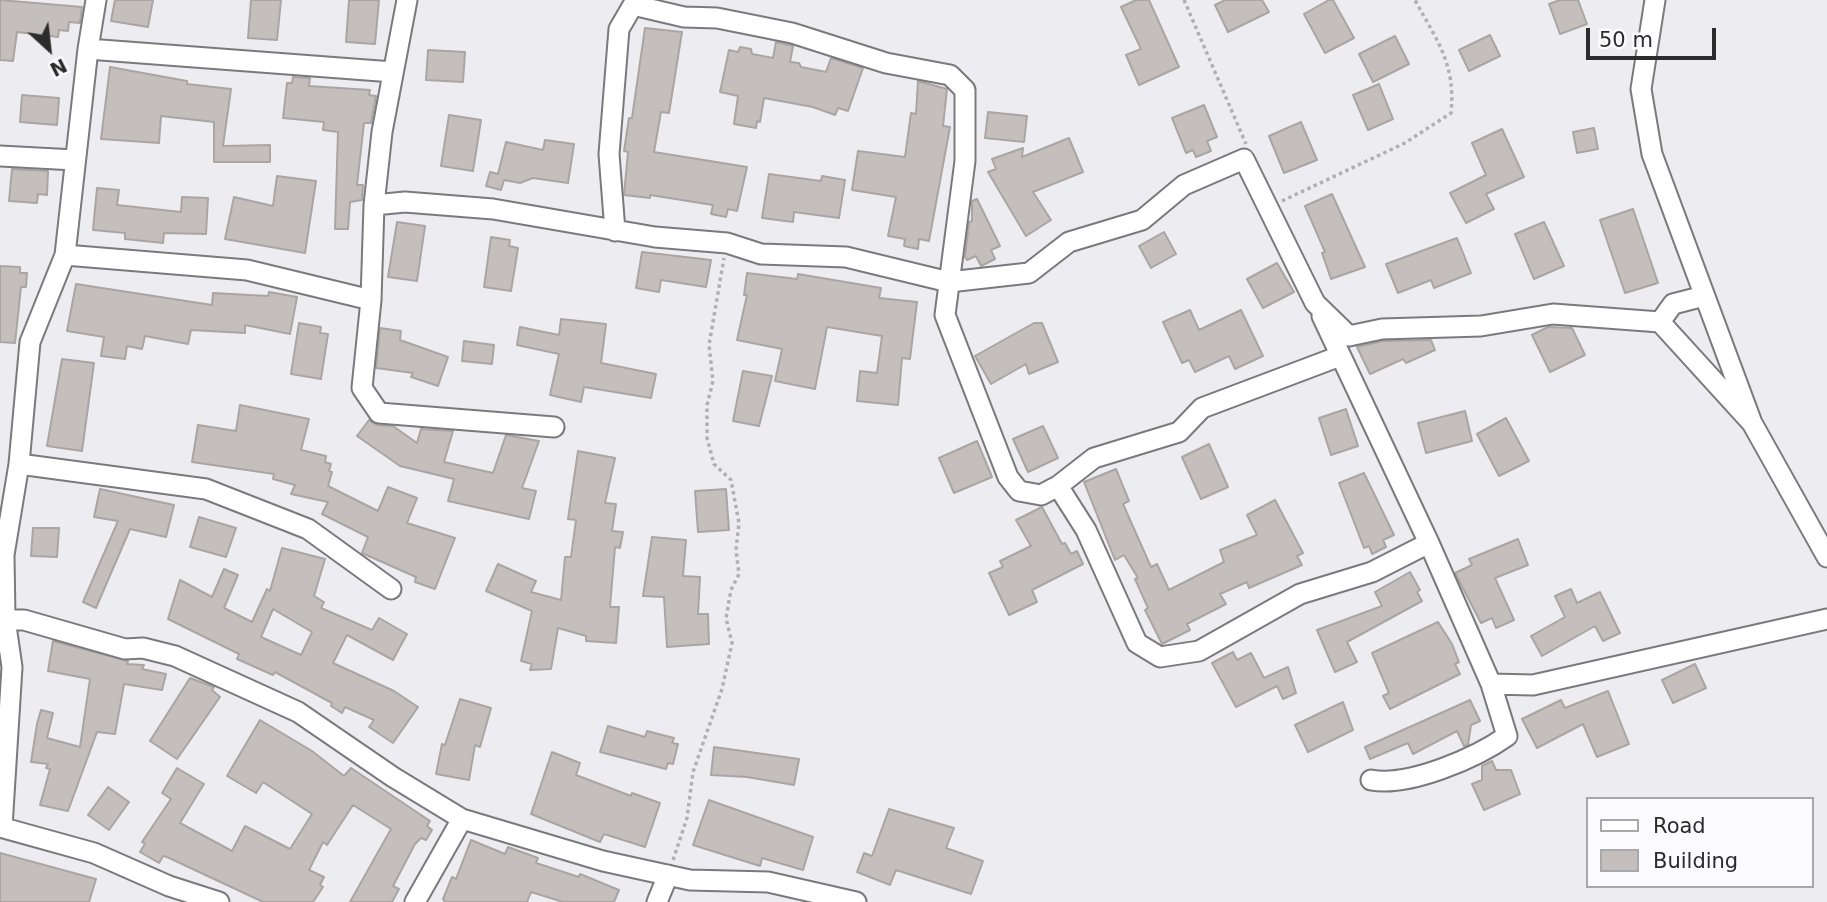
<!DOCTYPE html>
<html>
<head>
<meta charset="utf-8">
<style>
	body { margin:0 }
	#map { position:relative; width:1827px; height:902px; overflow:hidden; background:#ededf1; font-family:"DejaVu Sans",sans-serif }
	canvas { display:block }
	.legend { position:absolute; left:1586px; top:797px; width:228px; height:91px; box-sizing:border-box; background:#fafaff; border:2px solid #a8a8ab; margin:0; padding:9px 12px; list-style:none; font-size:21px; color:#2c2c2d }
	.legend li { display:flex; align-items:center; gap:14px; height:35px }
	.legend b { width:35px; border:2px solid #a8a8ab }
	.north { position:absolute; left:14px; top:14px; width:70px; height:70px; -webkit-text-stroke:5px #fafaff; paint-order:stroke; rotate:153deg; font-size:19px; font-weight:700; line-height:28px; text-align:center; color:#2c2c2d }
	.north::after { content:''; display:block; margin:auto; width:24px; height:32px; background:#2c2c2d; clip-path:polygon(50% 0,100% 100%,50% 72%,0 100%) }
	.scale { position:absolute; left:1586px; top:28px; width:130px; height:32px; box-sizing:border-box; border:4px solid #2c2c2d; border-top:0; padding-left:9px; font-size:21px; line-height:24px; white-space:nowrap; color:#2c2c2d; -webkit-text-stroke:5px #fafaff; paint-order:stroke }
</style>
</head>
<body>
<div id="map">
<canvas width="1827" height="902"></canvas>
<ul class="legend">
<li><b style="height:9px;background:#fff"></b>Road</li>
<li><b style="height:19px;background:#c4bfbd"></b>Building</li>
</ul>
<div class="north">N</div>
<div class="scale">50 m</div>
</div>
<script>
const ctx = document.querySelector('canvas').getContext('2d');
ctx.lineJoin = 'round';
function paint(path, color) {
  ctx.fillStyle = color;
  ctx.fill(path, 'evenodd');
}
function strokePath(path, color, width, dash) {
  ctx.strokeStyle = color;
  ctx.lineWidth = width;
  ctx.lineCap = dash ? 'butt' : 'round';
  ctx.setLineDash(dash || []);
  ctx.stroke(path);
}
const building = new Path2D(`
	M0 0 82 7 80 23 69 22 68 31 59 30 58 37 17 32 13 61 0 60Z
	M115 0H153L148 27 111 21Z
	M251 0H281L277 40 248 38Z
	M349 0H379L375 44 346 42Z
	M1136 0H1149L1179 67 1139 85 1126 55 1141 49 1121 7Z
	M1225 0H1262L1269 12 1228 32 1215 5Z
	M1329 0H1333L1354 38 1325 53 1304 14Z
	M1560 0H1578L1587 24 1560 34 1549 4Z
	M645 28 682 32 669 113 661 112 654 152 747 167 737 211 728 209 726 217 711 214 713 205 650 195V198L624 195 628 152 624 151 629 118H632Z
	M1490 35 1500 56 1469 71 1459 50Z
	M1395 36 1409 64 1373 82 1359 54Z
	M776 42 793 46 790 62 799 63 801 67 826 72 831 58 863 68 848 111 838 108 835 115 813 107 764 98 760 122 757 121 756 128 734 124 738 96 720 92 729 50 738 52 740 47 751 49 752 54 773 58Z
	M428 50 465 52 463 82 426 80Z
	M110 67 187 81V84L231 89 223 146 270 145V162H214V122L161 116 159 143 101 139Z
	M293 77 310 78 309 86 370 90 369 95 376 96 371 123H364L357 185H363L362 200 350 202 348 229H335L338 132 323 130 324 122 283 118 287 83H292Z
	M918 81 947 89 943 126 950 127 929 241 919 239 918 249 904 246 905 239 888 236 896 197 852 190 858 151 905 157 911 113 916 114Z
	M1379 84 1393 119 1368 130 1353 95Z
	M22 95 59 98 57 125 20 122Z
	M1204 105 1217 137 1207 141 1211 151 1196 157 1193 150 1186 153 1172 118Z
	M988 112 1027 116 1024 142 985 138Z
	M449 115 481 120 473 171 441 166Z
	M1301 122 1317 160 1284 173 1269 136Z
	M1594 128 1598 149 1577 153 1573 132Z
	M1502 129 1524 177 1486 194 1494 209 1466 223 1450 193 1486 175 1472 143Z
	M1069 138 1083 172 1033 192 1051 220 1026 236 988 172 996 169 992 159 1023 148 1022 157Z
	M545 140 574 144 568 183 533 178 520 183 504 180 501 190 486 186 490 172 498 174 506 142 543 150Z
	M12 169 48 171 47 195 38 194 37 203 9 201Z
	M769 174 821 181 822 176 845 180 839 218 794 212 793 222 762 218Z
	M277 176 316 181 305 253 225 239 234 197 273 206Z
	M97 188 119 190 117 205 181 212 182 197 208 198 206 234 164 233 163 243 125 239V233L93 230Z
	M1332 194 1365 267 1331 279 1322 253 1325 252 1305 206Z
	M977 199 1000 246 991 250 995 259 981 266 976 256 967 260 965 257 969 222 972 221V201Z
	M1633 209 1658 283 1625 293 1600 220Z
	M397 222 425 226 417 281 388 277Z
	M1544 222 1564 266 1534 279 1515 234Z
	M1164 232 1176 254 1151 268 1139 246Z
	M491 237 510 240 509 246 518 248 511 291 484 287Z
	M1457 238 1471 273 1434 288 1431 280 1398 293 1386 264Z
	M642 252 711 260 706 287 661 280 659 292 636 288Z
	M1277 263 1294 292 1263 308 1247 279Z
	M0 266 20 267V273H27L26 287H21L15 343 0 342Z
	M747 273 797 279 798 274 881 288 879 298 917 302 910 359 902 358 898 405 857 401 860 371 877 373 882 336 827 327 815 389 775 381 782 349 737 340 747 295H744Z
	M76 284 212 305 213 293 268 296 269 292 297 297 290 334 245 325V333L191 330 188 344 145 336 142 349 127 346 125 359 101 356 104 337 67 331Z
	M1190 310 1199 330 1241 310 1263 356 1235 369 1229 356 1195 372 1189 360 1182 363 1163 322Z
	M561 319 606 324 601 363 656 374 651 398 584 387 581 402 550 395 559 354 517 345 520 327 559 335Z
	M299 323 321 327 320 333 328 334 321 379 291 374Z
	M1034 323H1042L1058 362 1029 374 1026 364 991 384 975 356Z
	M1548 327 1572 328 1585 355 1550 372 1532 335Z
	M380 328 401 331 400 340 448 357 438 386 411 377 413 373 376 368Z
	M1431 340 1435 350 1406 363 1403 359 1370 374 1357 347 1383 341Z
	M464 341 494 345 492 364 462 361Z
	M62 359 94 363 82 451 47 446Z
	M743 371 772 376 759 426 733 421Z
	M240 405 309 419 301 450 326 456 325 462 331 464 329 471 332 472 328 486 378 511 388 487 417 498 407 523 455 538 435 589 415 582 416 577 362 553 368 537 322 514 328 502 291 494 295 485 273 479 274 474 192 462 198 425 236 431Z
	M1346 409 1358 446 1331 455 1319 418Z
	M1465 411 1472 441 1426 453 1418 423Z
	M1506 418 1529 461 1499 476 1477 434Z
	M369 420 377 425 393 426 417 443 421 429 453 431 444 462 493 473 506 435 539 441 522 488 536 491 529 519 448 501 454 479 400 466 357 436Z
	M1043 426 1058 458 1028 472 1013 439Z
	M977 441 992 477 954 493 939 458Z
	M1209 444 1228 487 1201 499 1182 457Z
	M578 451 615 458 605 503 616 504 612 531 623 532 620 548 615 547 610 607H619L616 643 586 641V636L558 628 551 669 530 670 532 664 521 661 532 611 486 591 498 564 536 581 531 592 561 600 565 557H571L576 520 568 519Z
	M1116 469 1129 501 1123 504 1151 567 1157 564 1169 590 1224 562 1220 550 1257 535 1247 515 1275 500 1303 553 1297 556 1302 565 1249 588 1247 582 1220 594 1226 604 1187 624 1190 630 1162 644 1145 610 1148 608 1135 579 1138 578 1124 555 1115 560 1084 482Z
	M1364 473 1394 535 1383 540 1386 547 1372 554 1369 546 1364 548 1339 483Z
	M100 489 174 505 166 537 130 529 96 608 83 602 118 521 94 517Z
	M726 489 729 530 698 532 695 491Z
	M1042 507 1062 544 1065 543 1071 554 1077 551 1083 564 1032 590 1037 602 1009 615 989 573 1003 567 1000 561 1031 546 1016 520Z
	M199 517 236 528 226 557 190 547Z
	M33 528H59L57 557 31 556Z
	M652 537 686 540 683 576 700 577 698 614H708L709 644 667 647 664 597 643 596Z
	M1518 539 1528 565 1495 578 1514 620 1496 628 1492 618 1481 623 1455 573 1472 565 1469 559Z
	M282 548 325 559 314 596 324 602 321 608 372 630 379 618 407 634 393 660 347 635 333 663 394 691 418 707 393 743 369 727 374 720 345 707 342 713 331 706 332 703 275 672 273 675 237 659 239 654 168 619 180 580 212 597 224 569 238 575 224 608 252 622 267 589 270 591ZM273 609 312 632 301 655 261 637Z
	M1410 572 1420 590 1417 592 1422 601 1347 642 1357 662 1335 672 1317 630 1382 606 1375 592Z
	M1571 589 1577 603 1600 592 1620 633 1603 641 1595 626 1542 656 1531 636 1565 617 1555 596Z
	M1438 622 1452 644 1459 662 1455 664 1460 674 1390 709 1383 696 1389 693 1372 653Z
	M53 641 128 661 127 664 144 665 142 669 166 674 162 690 124 684 115 734 97 732 68 811 40 805 50 769 46 768 48 764 31 762 37 724 41 710 53 713 47 738 80 747 90 679 48 671Z
	M1233 652 1237 660 1251 653 1264 678 1288 667 1296 693 1283 699 1277 686 1236 707 1212 663Z
	M1695 664 1706 688 1673 703 1662 680Z
	M190 678 214 687 212 690 220 697 177 759 150 741Z
	M1608 691 1629 744 1597 757 1583 724 1537 748 1522 719 1561 700 1565 708Z
	M460 699 491 708 480 747 475 745 469 780 436 774 442 744 445 745Z
	M1470 700 1480 721 1471 725 1468 745 1464 746 1457 731 1413 754 1408 743 1370 759 1365 747Z
	M1343 702 1353 730 1308 752 1295 725Z
	M260 720 312 751 344 776 351 768 430 821 427 826 432 830 426 840 421 838 415 844 393 886 399 889 392 902H350L391 829 353 805 327 845 323 842 309 870 324 877 320 885 323 887 313 902H263L167 857 163 856 159 863 140 852 145 844 142 842 171 799 162 793 177 768 204 784 180 823 232 851 245 826 290 849 312 814 263 782 256 793 227 776Z
	M608 726 645 737 647 731 674 738 672 743 678 744 673 764 668 763 666 769 600 752Z
	M714 747 799 759 794 785 747 777 711 775Z
	M552 752 580 763 576 775 631 796 632 793 660 803 645 847 604 834 600 842 531 814Z
	M1492 761 1496 770H1511L1520 794 1484 810 1472 784 1482 780V766Z
	M108 787 129 802 109 830 88 815Z
	M709 800 813 837 803 870 762 858 760 866 693 845Z
	M889 809 954 828 946 848 983 861 971 894 896 870 890 885 857 872 864 853 872 856Z
	M471 840 505 854 508 847 538 858 536 863 579 877 580 874 619 890 614 902H563L531 892 527 902H445L443 899 452 877 456 879Z
	M0 853 96 879 89 902H0Z`);
paint(building, '#c4bfbd');
strokePath(building, '#aaa5a3', 2);
const street = new Path2D(`
	M1655 0 1641 89 1652 154 1752 423 1827 557
	M88 49 393 72
	M0 156 75 160
	M374 205 382 132 407 0
	M615 231 609 154 619 29 633 5 684 17 717 18 792 33 886 63 950 75 965 90V161L945 315 1008 477 1019 491 1041 495 1058 486 1086 530 1137 643 1160 657 1199 651 1300 594 1372 572 1429 543
	M65 255 88 49 96 0
	M1322 316 1429 543 1491 684 1533 685 1827 619
	M1660 322 1673 304 1704 296
	M554 427 379 413 362 388 371 300 374 205 405 202 493 209 655 237 727 243 761 254 846 257 949 282 1029 273 1069 242 1142 220 1184 185 1244 159 1315 303 1349 336 1382 329 1481 326 1553 314 1660 322 1752 423
	M19 464 206 489 308 529 391 589
	M1058 486 1094 458 1179 432 1202 408 1340 356
	M5 620H24L125 649 143 648 175 656 298 712 393 777 462 819 603 861 644 870 690 880 768 882 856 902
	M1371 780C1409 787 1476 758 1507 736L1491 684
	M0 827 94 853 169 886 219 902
	M2 827 12 667 5 619 4 555 19 464 30 342 65 255 247 270 371 300
	M415 902 462 819
	M657 902 668 875`);
strokePath(street, '#7a797e', 23);
strokePath(new Path2D(`
	M1184 0 1246 144
	M1282 201 1405 143 1451 113C1456 64 1437 41 1415 0
	M673 860 687 818 693 772 722 689 732 643 726 618 731 590 739 574 736 550 739 523 731 480 714 464 707 438V405L713 381 709 345 724 258`), '#b0b0b4', 3.5, [3.5, 3.5]);
strokePath(street, '#fff', 19);
</script>
</body>
</html>
